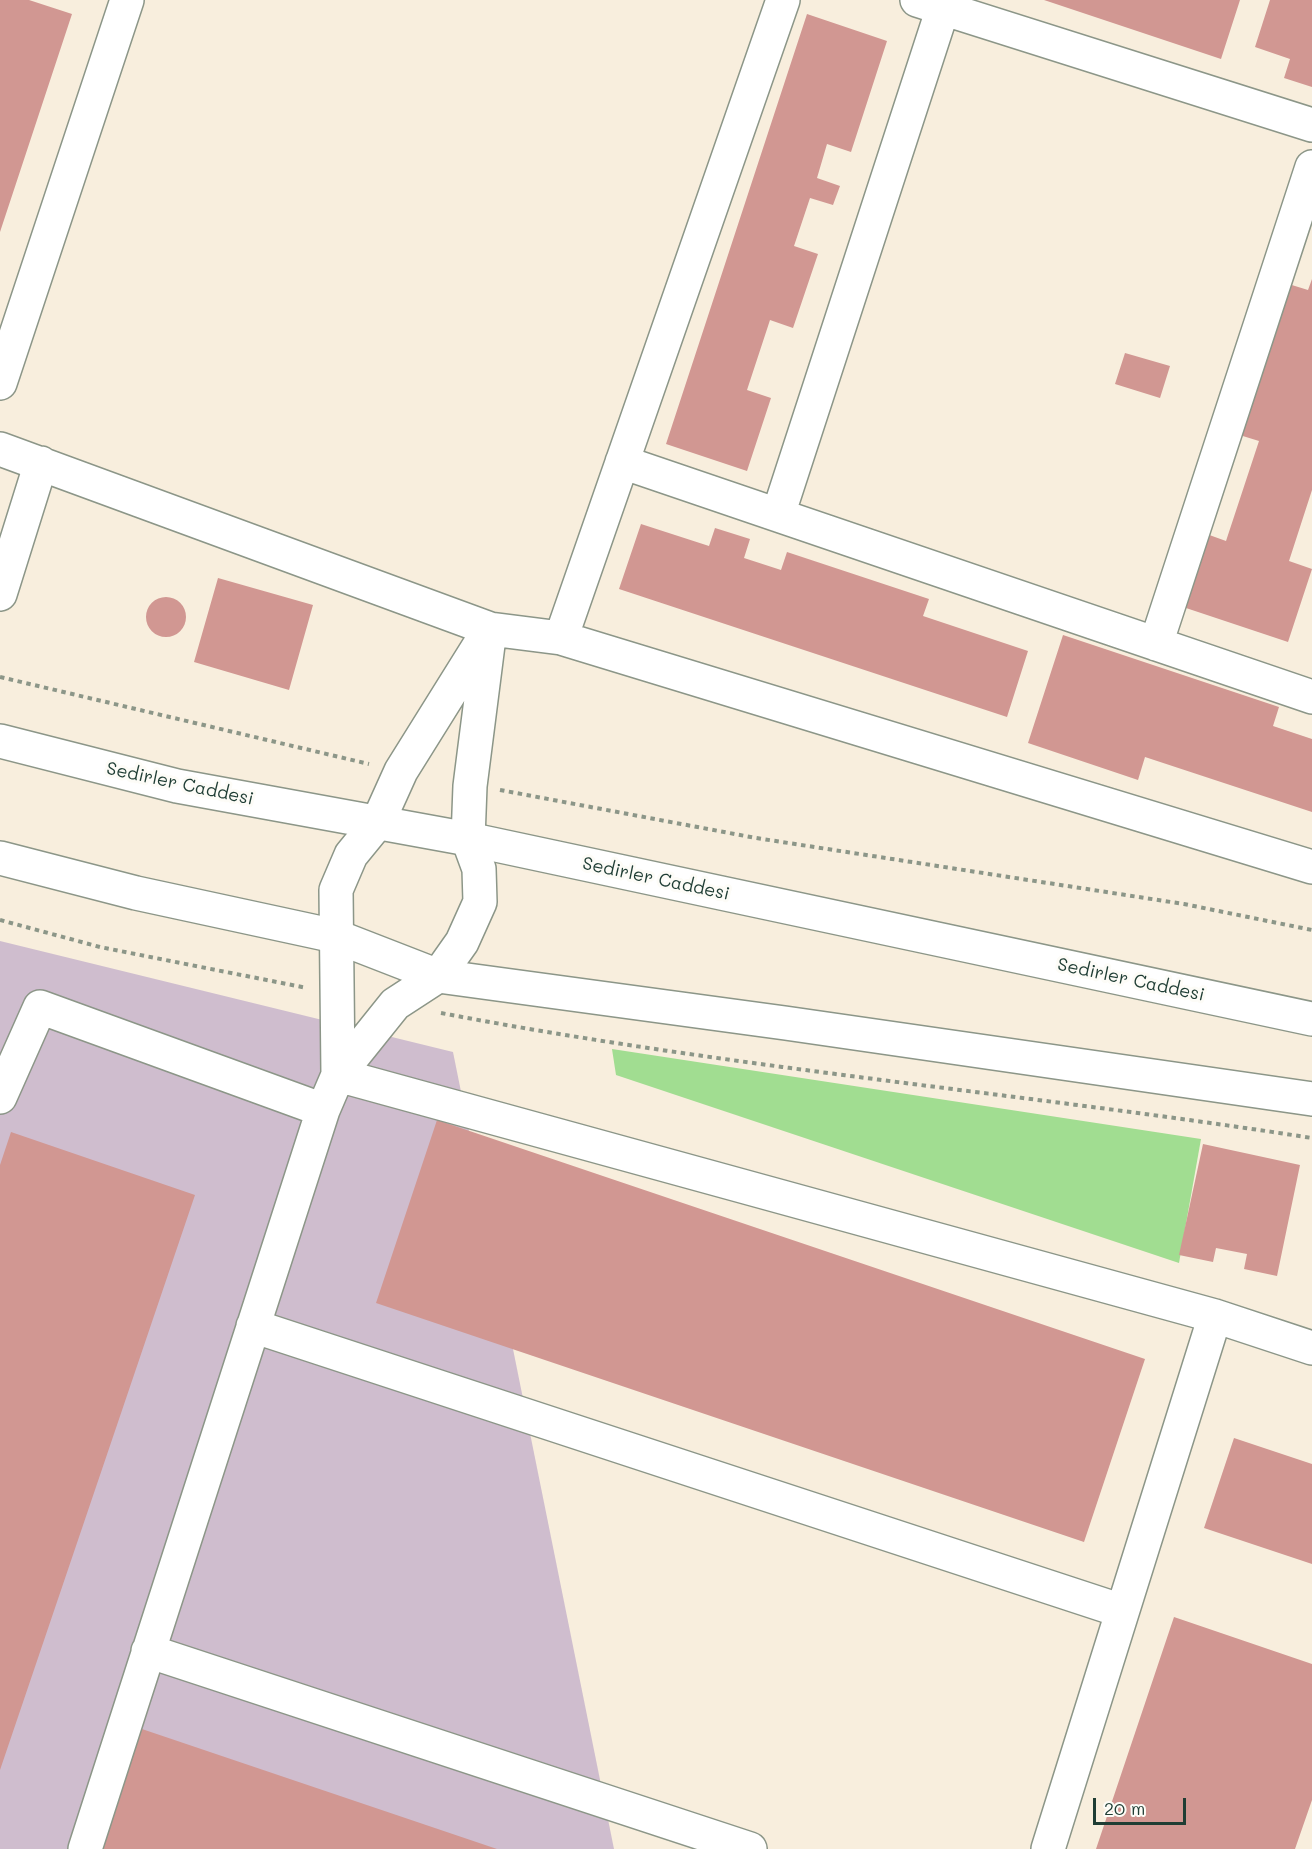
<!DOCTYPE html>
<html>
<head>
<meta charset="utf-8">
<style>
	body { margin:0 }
	#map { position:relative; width:1312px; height:1849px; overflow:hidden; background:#f8eedd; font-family:Mali,sans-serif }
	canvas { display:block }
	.scale { position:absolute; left:1093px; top:1798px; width:93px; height:27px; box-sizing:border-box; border:3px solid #1f3d34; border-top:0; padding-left:8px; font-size:18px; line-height:21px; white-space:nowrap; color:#1f3d34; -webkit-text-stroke:4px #fdfcf7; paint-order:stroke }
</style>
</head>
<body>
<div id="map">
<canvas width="1312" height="1849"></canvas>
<div class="scale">20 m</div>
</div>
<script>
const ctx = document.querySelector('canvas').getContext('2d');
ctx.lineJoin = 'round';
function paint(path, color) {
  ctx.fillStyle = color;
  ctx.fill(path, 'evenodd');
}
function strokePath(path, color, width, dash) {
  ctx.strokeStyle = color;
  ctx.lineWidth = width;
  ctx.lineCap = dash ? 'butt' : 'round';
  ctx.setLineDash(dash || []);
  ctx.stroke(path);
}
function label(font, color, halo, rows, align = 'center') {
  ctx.font = font + ' Mali,sans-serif';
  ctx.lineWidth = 6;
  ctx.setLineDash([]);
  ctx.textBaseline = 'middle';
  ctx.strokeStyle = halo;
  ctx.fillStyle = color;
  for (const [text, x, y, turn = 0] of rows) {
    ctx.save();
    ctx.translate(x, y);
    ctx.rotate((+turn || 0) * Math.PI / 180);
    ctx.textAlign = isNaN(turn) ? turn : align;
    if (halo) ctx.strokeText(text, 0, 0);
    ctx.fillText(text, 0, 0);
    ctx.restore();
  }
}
paint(new Path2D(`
	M0 941 453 1052 614 1849H0Z`), '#cfbdce');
paint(new Path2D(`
	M612 1049 1201 1139 1179 1263 616 1075Z`), '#a1dd91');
paint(new Path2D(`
	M0 0H29L72 14 0 232Z
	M1044 0H1240L1221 59Z
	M1270 0H1312V87L1284 78 1290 59 1255 47Z
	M807 14 887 41 851 152 827 144 817 178 840 186 833 205 810 198 794 246 818 254 793 328 770 320 747 390 771 398 747 471 666 444Z
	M1312 279V490L1289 561 1312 569 1288 642 1177 605 1201 532 1226 541 1259 441 1233 433 1282 282 1308 290Z
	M1125 353 1170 366 1160 398 1115 384Z
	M641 524 709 546 715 528 750 539 744 558 781 570 787 552 929 599 923 616 1028 651 1007 717 619 589Z
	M218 578 313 605 289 690 194 662Z
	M146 617a20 20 0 1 1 40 0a20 20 0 1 1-40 0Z
	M1063 635 1279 707 1273 726 1312 739V812L1145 757 1138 780 1028 743Z
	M437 1120 1145 1359 1084 1542 376 1303Z
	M11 1132 195 1195 0 1770V1165Z
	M1203 1144 1300 1165 1277 1276 1244 1269 1247 1254 1216 1248 1213 1262 1179 1255Z
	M1234 1438 1312 1464V1564L1204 1528Z
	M1174 1617 1312 1664V1800L1295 1849H1096Z
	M136 1727 497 1849H94Z`), '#d19792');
const minor = new Path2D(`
	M917 0 1312 125
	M0 383 127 0
	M0 449 490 629 561 638 1312 867
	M622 462 1312 697
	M778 515 943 8
	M0 594 41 463
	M561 638 783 0
	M1156 644 1312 167
	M338 1075 1215 1316 1312 1348
	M338 1075 336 890 351 855 378 822 401 771 484 638
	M0 1097 40 1007 323 1110
	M253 1326 1122 1611
	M148 1651 750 1849
	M85 1849 323 1110 338 1075 395 1004 438 976 462 942 480 902 479 869 468 839 470 786 490 629
	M1048 1849 1215 1316`);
const major = new Path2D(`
	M0 741 177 786 468 839 1312 1019
	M0 858 136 893 335 936 438 976 785 1023 1312 1099`);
strokePath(minor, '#8c9688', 36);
strokePath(major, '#8c9688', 36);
strokePath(new Path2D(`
	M0 677 369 764
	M500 790 756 838 1184 904 1312 930
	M0 920 100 947 307 988
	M441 1013C729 1068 1022 1093 1312 1138`), '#8c9688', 4, [4.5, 4.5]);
strokePath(minor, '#fff', 33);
strokePath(major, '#fff', 33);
label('18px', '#1f3d34', '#fdfcf7', [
	["Sedirler Caddesi",180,784,12],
	["Sedirler Caddesi",656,879,12],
	["Sedirler Caddesi",1131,980,12]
]);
</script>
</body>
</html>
